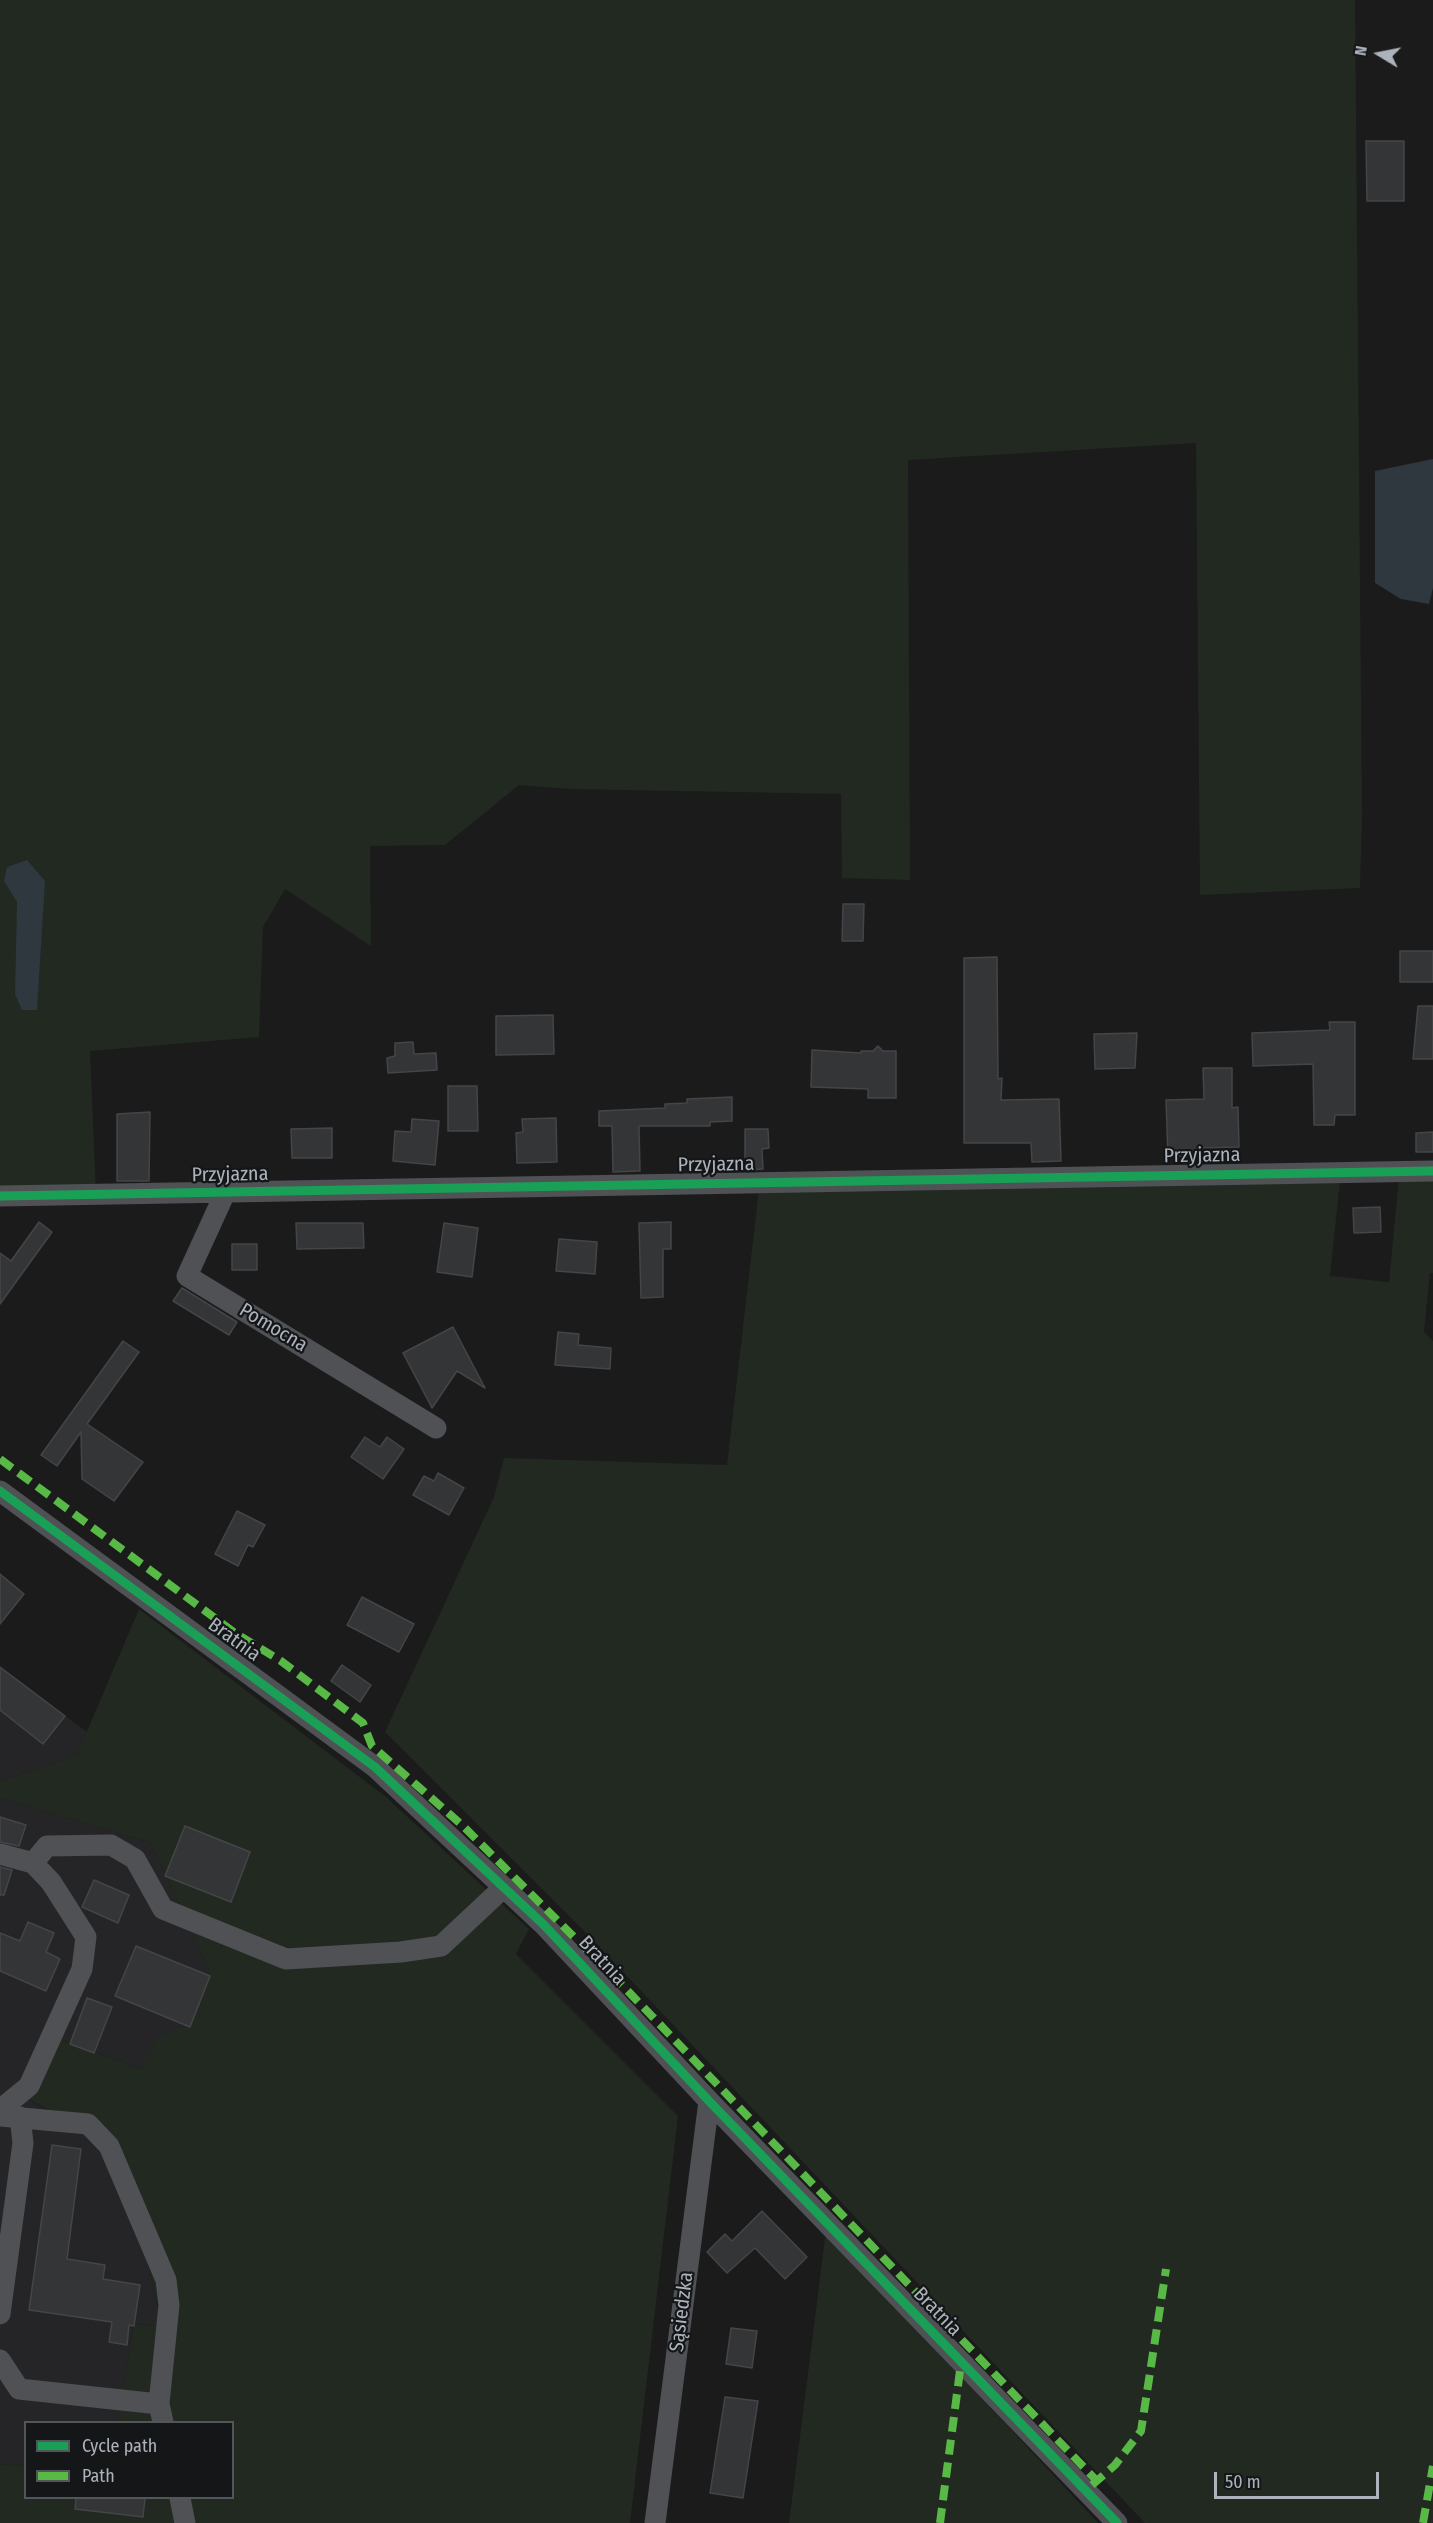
<!DOCTYPE html>
<html>
<head>
<meta charset="utf-8">
<style>
	body { margin:0 }
	#map { position:relative; width:1433px; height:2523px; overflow:hidden; background:#1b1b1c; font-family:"Fira Sans Condensed",sans-serif }
	canvas { display:block }
	.legend { position:absolute; left:24px; top:2421px; width:210px; height:78px; box-sizing:border-box; background:#151618; border:2px solid #52555a; margin:0; padding:8px 10px; list-style:none; font-size:18px; color:#adb3bc }
	.legend li { display:flex; align-items:center; gap:12px; height:30px }
	.legend b { width:30px; border:2px solid #52555a }
	.north { position:absolute; left:1349px; top:24px; width:60px; height:60px; -webkit-text-stroke:4px #151618; paint-order:stroke; rotate:280deg; font-size:16px; font-weight:700; line-height:24px; text-align:center; color:#adb3bc }
	.north::after { content:''; display:block; margin:auto; width:21px; height:27px; background:#adb3bc; clip-path:polygon(50% 0,100% 100%,50% 72%,0 100%) }
	.scale { position:absolute; left:1214px; top:2472px; width:165px; height:27px; box-sizing:border-box; border:3px solid #adb3bc; border-top:0; padding-left:8px; font-size:18px; line-height:21px; white-space:nowrap; color:#adb3bc; -webkit-text-stroke:4px #151618; paint-order:stroke }
</style>
</head>
<body>
<div id="map">
<canvas width="1433" height="2523"></canvas>
<ul class="legend">
<li><b style="height:8px;background:#1a9f57"></b>Cycle path</li>
<li><b style="height:8px;background:#58b947"></b>Path</li>
</ul>
<div class="north">N</div>
<div class="scale">50 m</div>
</div>
<script>
const ctx = document.querySelector('canvas').getContext('2d');
ctx.lineJoin = 'round';
function paint(path, color) {
  ctx.fillStyle = color;
  ctx.fill(path, 'evenodd');
}
function strokePath(path, color, width, dash) {
  ctx.strokeStyle = color;
  ctx.lineWidth = width;
  ctx.lineCap = dash ? 'butt' : 'round';
  ctx.setLineDash(dash || []);
  ctx.stroke(path);
}
function label(font, color, halo, rows, align = 'center') {
  ctx.font = font + ' "Fira Sans Condensed",sans-serif';
  ctx.lineWidth = 4.5;
  ctx.setLineDash([]);
  ctx.textBaseline = 'middle';
  ctx.strokeStyle = halo;
  ctx.fillStyle = color;
  for (const [text, x, y, turn = 0] of rows) {
    ctx.save();
    ctx.translate(x, y);
    ctx.rotate((+turn || 0) * Math.PI / 180);
    ctx.textAlign = isNaN(turn) ? turn : align;
    if (halo) ctx.strokeText(text, 0, 0);
    ctx.fillText(text, 0, 0);
    ctx.restore();
  }
}
paint(new Path2D(`
	M0 1667 87 1732 77 1755 0 1781Z
	M0 1798 151 1843 210 1972 189 2027 142 2069 52 2036 18 2093 77 2128 107 2160 139 2224 159 2314 157 2326 134 2324 118 2422H26L25 2466 0 2464Z`), '#252528');
paint(new Path2D(`
	M0 0H1355L1362 817 1360 888 1200 895 1196 443 908 460 910 880 842 878 841 794 571 789 519 785 445 845 370 846 371 946 285 889 263 927 259 1037 90 1051 96 1195 0 1196Z
	M1400 1168 1433 1169V1273H1430L1424 1332 1433 1341V2523H1145L589 1936 385 1732 494 1497 504 1458 727 1465 760 1181 1341 1172 1330 1276 1389 1282Z
	M139 1609 386 1797 529 1929 516 1954 678 2116 630 2523H0V2464L25 2466 26 2498H232V2422H118L134 2324 157 2326 159 2314C145 2248 132 2174 77 2128 60 2114 36 2104 17 2093L51 2036 142 2069C150 2043 162 2031 189 2025L210 1972 151 1843 0 1798V1781L77 1755Z
	M826 2231 1098 2523H789Z`), '#212921');
paint(new Path2D(`
	M1433 459V588L1429 604 1401 599 1375 583V471Z
	M27 860 45 881 37 1010H22L15 994 17 902 4 881 7 867Z`), '#2e383e');
const building = new Path2D(`
	M1366 141H1404V201H1367Z
	M843 904H864L863 941H842Z
	M1400 951H1433V982H1400Z
	M997 957 998 1079 1002 1078 1001 1100 1059 1099 1061 1161 1032 1162 1031 1143H964V958Z
	M1418 1006H1433V1059H1413Z
	M553 1015 554 1054 496 1055V1016Z
	M1329 1022H1355V1115H1335L1334 1125H1314L1313 1064 1253 1066 1252 1033 1330 1030Z
	M1137 1033 1135 1068 1095 1069 1094 1034Z
	M413 1042 414 1054 436 1053 437 1070 388 1073 387 1058 395 1056V1043Z
	M878 1046 883 1051H896V1098H868V1089L811 1087 812 1050 861 1053V1051H873Z
	M1203 1068H1232V1108L1238 1107 1239 1147 1199 1148V1155L1168 1157 1166 1100 1204 1099Z
	M448 1086H477L478 1131H448Z
	M732 1097V1121L710 1122V1126H639L640 1171 613 1172 612 1126H599V1111L665 1108V1104L687 1103V1099Z
	M150 1112 149 1181H117V1114Z
	M556 1118 557 1162 517 1163 516 1133 523 1132 522 1119Z
	M412 1119 439 1121 435 1165 393 1161 395 1131 411 1132Z
	M332 1128V1158H292L291 1129Z
	M745 1129H768L769 1148 762 1149 763 1169 745 1170Z
	M1433 1132V1152H1416V1133Z
	M1380 1207 1381 1232 1354 1233 1353 1208Z
	M39 1222 52 1232 0 1304V1253L11 1261Z
	M671 1222V1249H663V1297L641 1298 639 1223Z
	M296 1223H363L364 1248 297 1249Z
	M444 1223 478 1228 472 1277 437 1272Z
	M559 1239 597 1242 595 1274 556 1271Z
	M232 1244H257V1270H232Z
	M182 1288 237 1322 229 1335 173 1301Z
	M453 1327 485 1388 457 1371 432 1408 403 1353Z
	M558 1332 579 1334 578 1345 611 1348 610 1369 555 1365Z
	M123 1341 139 1352 87 1424 143 1462 114 1501 82 1479 81 1432 57 1466 41 1455Z
	M365 1437 380 1447 387 1437 404 1449 383 1479 351 1457Z
	M438 1473 464 1488 449 1515 413 1495 424 1476 434 1481Z
	M237 1511 265 1525 253 1547 248 1545 238 1566 215 1554Z
	M0 1574 24 1594 0 1624Z
	M362 1597 414 1624 399 1652 347 1625Z
	M342 1665 371 1685 360 1702 331 1681Z
	M0 1667 65 1716 43 1744 0 1710Z
	M0 1817 26 1825 19 1846 0 1842Z
	M185 1826 250 1852 231 1902 165 1876Z
	M0 1867 12 1870 4 1895H0Z
	M94 1880 129 1895 118 1923 82 1907Z
	M28 1922 54 1933 46 1952 60 1959 46 1991 0 1971V1933L20 1941Z
	M136 1946 210 1976 190 2027 115 1996Z
	M87 1998 112 2007 94 2053 70 2044Z
	M52 2145 81 2149 67 2259 105 2265 103 2279 140 2285 134 2326 129 2325 127 2345 109 2342 112 2322 29 2310Z
	M762 2211 807 2257 785 2279 755 2248 727 2273 707 2252 725 2234 732 2241Z
	M731 2328 757 2331 752 2368 726 2364Z
	M725 2397 758 2401 743 2498 710 2493Z
	M76 2498H145L143 2517 75 2509Z`);
paint(building, '#343536');
strokePath(building, '#444548', 1.5);
strokePath(new Path2D(`
	M225 1193 187 1276 436 1428
	M0 1196 1433 1171
	M0 1491 375 1767 544 1925 709 2101 1117 2523
	M0 1854 33 1863 51 1882 86 1937 82 1969 29 2086 0 2110
	M33 1863 47 1846 111 1845 135 1859 163 1909 286 1959 401 1952 441 1946 504 1887
	M0 2116 88 2124 109 2146 166 2280 169 2305 159 2404 163 2422
	M0 2314 23 2143 20 2117
	M0 2360 19 2389 159 2404
	M180 2498 185 2523
	M655 2523 709 2101`), '#4f5155', 21);
strokePath(new Path2D(`
	M0 1459 235 1633 281 1661 363 1723 372 1746 462 1825 624 1987 1097 2481
	M1092 2485 1115 2465 1141 2431 1166 2269
	M940 2523 961 2363
	M1423 2523 1433 2466`), '#58b947', 8, [15, 8]);
strokePath(new Path2D(`
	M0 1196 1433 1171
	M0 1491 375 1767 544 1925 709 2101 1117 2523`), '#1a9f57', 9);
label('20px', '#adb3bc', '#151618', [
	["Przyjazna",1202,1156,-1],
	["Przyjazna",716,1165,-1],
	["Przyjazna",230,1175,-1],
	["Pomocna",273,1328,31],
	["Bratnia",234,1640,36],
	["Bratnia",602,1961,47],
	["Sąsiedzka",682,2312,-83],
	["Bratnia",937,2312,46]
]);
</script>
</body>
</html>
